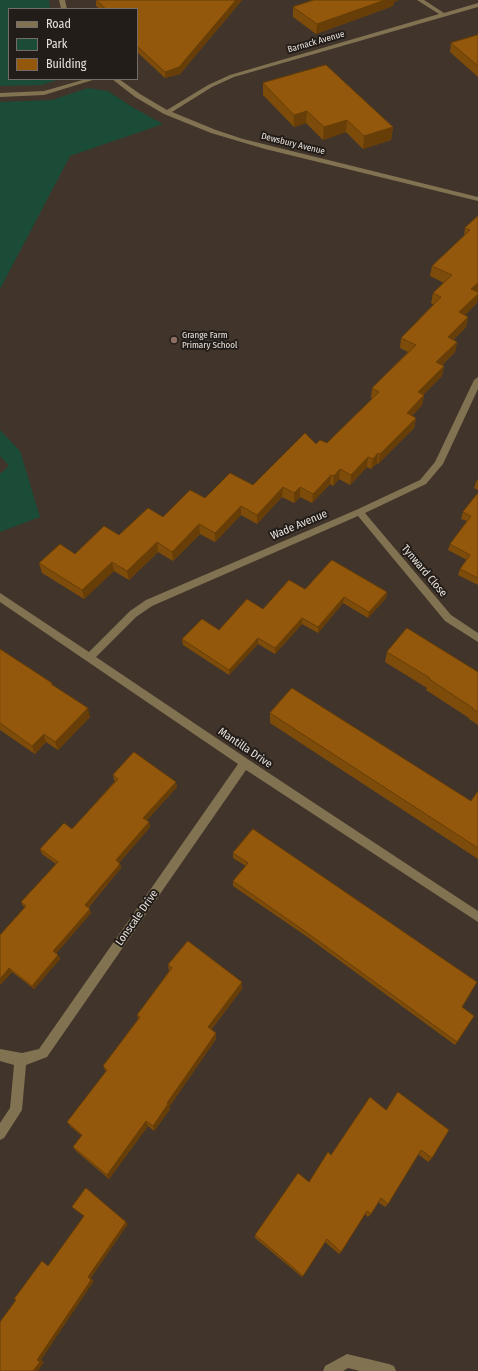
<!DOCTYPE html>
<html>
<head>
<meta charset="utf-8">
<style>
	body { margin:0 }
	#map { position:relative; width:478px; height:1371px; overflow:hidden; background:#41342a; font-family:"Fira Sans Condensed",sans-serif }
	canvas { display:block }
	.legend { position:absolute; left:8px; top:8px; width:130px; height:72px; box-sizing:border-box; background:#231d19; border:1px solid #736c67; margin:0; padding:5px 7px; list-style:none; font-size:12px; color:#eae2db }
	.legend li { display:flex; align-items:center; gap:8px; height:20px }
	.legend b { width:20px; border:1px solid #736c67 }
</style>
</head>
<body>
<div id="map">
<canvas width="478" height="1371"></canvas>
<ul class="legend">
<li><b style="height:5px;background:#817251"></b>Road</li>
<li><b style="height:11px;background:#1a4c38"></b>Park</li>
<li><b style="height:11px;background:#93580c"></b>Building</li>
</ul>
</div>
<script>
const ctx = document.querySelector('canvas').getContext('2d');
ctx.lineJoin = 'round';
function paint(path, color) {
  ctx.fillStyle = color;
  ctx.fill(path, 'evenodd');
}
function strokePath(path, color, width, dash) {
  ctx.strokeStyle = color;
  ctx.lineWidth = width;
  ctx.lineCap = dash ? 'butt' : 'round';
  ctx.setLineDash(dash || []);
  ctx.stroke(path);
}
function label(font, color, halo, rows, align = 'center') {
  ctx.font = font + ' "Fira Sans Condensed",sans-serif';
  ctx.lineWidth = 4;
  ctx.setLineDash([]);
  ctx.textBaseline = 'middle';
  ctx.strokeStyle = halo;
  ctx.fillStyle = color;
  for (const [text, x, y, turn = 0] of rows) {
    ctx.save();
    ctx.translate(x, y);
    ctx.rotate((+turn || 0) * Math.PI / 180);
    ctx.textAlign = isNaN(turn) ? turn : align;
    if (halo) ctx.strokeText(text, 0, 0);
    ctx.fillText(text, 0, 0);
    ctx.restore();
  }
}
paint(new Path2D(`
	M0 0H49L50 9H9V79H59L42 85 0 86Z
	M88 88 108 91 132 107 163 124 70 156 0 289V102L52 100Z
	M0 430 20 451 40 517 0 532V474L9 466 0 456Z`), '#1a4c38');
paint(new Path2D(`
	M59 0H65L67 9H61Z
	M417 0H424L444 13 478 3V7L234 77 212 87 172 112 216 130 243 139 478 197V201L265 149 211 133 164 114 135 97 112 79H119L140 94 167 110 208 85 230 75 439 14Z
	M86 79H96L44 95 0 97V93L44 91Z
	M478 377V389L443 464 426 484 365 513 451 615 478 633V642L445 621 358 516 152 606 136 617 96 657 249 760 478 911V922L246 770 47 1057 26 1065 22 1110 4 1138 0 1140V1123L10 1108 14 1065 0 1061V1049L22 1053 39 1049 238 764 0 602V593L89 652 130 611 146 600 356 510 420 480 435 462 474 380Z
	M347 1354 389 1364 394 1366 396 1371H360L348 1368 343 1371H323L325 1366Z`), '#817251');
paint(new Path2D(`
	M96 0H242L180 74 165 78 137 52V9H100L96 6Z
	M394 2 393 6 316 34 293 17V7Z
	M478 35V77L450 52 451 43Z
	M263 83 393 127 391 140 363 149 346 132 323 140 306 123 294 127 263 95Z
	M478 216 477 303 465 315 468 317 466 327 453 340 457 342 455 352 442 365 444 366 442 376 423 395H424L422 405 412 416 416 418 414 428 378 464 377 463 371 469 367 467 350 485 339 479 333 486 330 484 312 503 300 497 294 503 282 497 257 524 241 515 215 542 200 534 173 561 158 552 129 580 114 571 84 599 42 573 39 563 75 554 205 498 253 485 316 444 327 443 372 399 371 398 372 388 408 352 400 348 401 338 434 305 431 303 433 293 444 283 430 276 432 266 464 236 465 228Z
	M478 479V490L474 488 476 482Z
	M478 493V585L458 575 460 569 467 560 448 550 450 544 467 521 461 519 463 512Z
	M305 589 387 592 386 598 368 618 343 603 318 633 302 624 275 654 258 644 229 675 183 645 182 639 219 630Z
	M0 649 52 683V685L90 717 58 750 46 742 35 754 0 730Z
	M387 652 478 672V725L469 719V718L426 690 427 688 385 662Z
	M270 713 471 801 478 791V859L270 723Z
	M113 775 176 782 177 787 147 820 149 822 150 827 119 863 120 864 121 868 88 908 91 913 56 953 58 955 60 959 34 989 12 972 0 985 25 907 23 906 21 902 56 864 42 854 40 849 72 829 115 781 114 780Z
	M233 853 462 1007 474 1016 455 1045 306 936 233 886V881L246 866 233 858Z
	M168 965 242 989 211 1030 216 1039 169 1107 170 1109 154 1131 148 1126 109 1179 76 1151 73 1147 82 1136 71 1127 67 1122 106 1072 103 1066 138 1019 137 1015 169 971Z
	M386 1110 432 1158 428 1162 418 1154 388 1204 385 1207 378 1202 371 1214 368 1217 365 1214 341 1252 339 1254 325 1242 302 1277 255 1238V1235L309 1182 331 1155Z`), '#7e4c0a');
paint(new Path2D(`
	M236 0H242L180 74 165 78V72Z
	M385 0H399L394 2 393 6 316 34 317 24Z
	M307 111 306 123 294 127V115Z
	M347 120 346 132 323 140 324 127Z
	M393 127 391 140 363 149 364 136Z
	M478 283V291L469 300 471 289Z
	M478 294V298L477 303 457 323 459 312Z
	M468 317 466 327 446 347 448 337Z
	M457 342 455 352 434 372 436 362Z
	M444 366 442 376 416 402 418 392Z
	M424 395 422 405 405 423 407 413Z
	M416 418 414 428 378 464 380 454Z
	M378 453 377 463 371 469 373 459Z
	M368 457 367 467 350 485 351 475Z
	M340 469 339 479 333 486 334 476Z
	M331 475 330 484 312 503 313 494Z
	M283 487 282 497 257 524V515Z
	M300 487V497L294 503V493Z
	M241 506V515L215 542V533Z
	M199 524 200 534 173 561 172 552Z
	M157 542 158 552 129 580 127 571Z
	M112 562 114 571 84 599 82 590Z
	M387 592 386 598 368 618 369 612Z
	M344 597 343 603 318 633V627Z
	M302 618V624L275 654V648Z
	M258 638V644L229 675V670Z
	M88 708 90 717 58 750 55 742Z
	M44 734 46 742 35 754 32 746Z
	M176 782 177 787 144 823 143 818Z
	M149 822 150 827 117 865 116 860Z
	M120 864 121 868 86 909 85 905Z
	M90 909 91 913 55 955 53 951Z
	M58 955 60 959 34 989 32 986Z
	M9 968 12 972 0 985V979Z
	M242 982V989L208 1033V1027Z
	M216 1033V1039L169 1107 170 1109 154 1131 153 1126 167 1103Z
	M146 1121 148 1126 109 1179 107 1175Z
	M126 1222 128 1224 91 1278 94 1281 41 1360 44 1362 38 1371H33L37 1360 88 1277Z`), '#673e08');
const building = new Path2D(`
	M97 0H236L179 67 165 72 137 46V38H138L137 37V9H106Z
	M314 0H385L317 24 293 7Z
	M478 35V66L451 43Z
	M326 65 393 127 364 136 347 120 324 127 307 111 294 115 263 83Z
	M478 216V283L471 289 478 292V294L459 312 468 317 448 337 457 342 436 362 444 366 418 392 424 395 407 413 416 418 380 454 378 453 373 459 368 457 351 475 340 469 334 476 331 475 313 494 300 487 294 493 283 487 257 515 241 506 215 533 199 524 172 552 157 542 127 571 112 562 82 590 39 563 60 544 75 554 104 526 119 535 148 508 163 517 190 490 205 498 230 473 253 485 305 433 316 444 320 440 327 443 379 392 372 388 416 345 401 338 441 297 433 293 452 275 432 266 470 230 465 228Z
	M478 493V578L460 569 470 555 450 544 471 516 463 512Z
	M332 560 387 592 369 612 344 597 318 627 302 618 275 648 258 638 229 670 182 639 202 619 219 630 247 599 263 609 289 580 305 589Z
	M407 628 478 672V712L472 709 473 708 429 679 430 678 387 652Z
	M0 649 52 683 51 684 88 708 55 742 44 734 32 746 0 723Z
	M292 688 471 801 478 791V848L270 713Z
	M134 752 176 782 143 818 149 822 116 860 120 864 85 905 90 909 53 951 58 955 32 986 9 968 0 979V935L26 906 21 902 58 862 40 849 64 823 72 829 118 779 113 775Z
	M253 829 477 982 462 1007 474 1016 457 1042 306 932 233 881 248 863 233 853Z
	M188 941 242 982 208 1027 216 1033 167 1103 168 1104 153 1126 146 1121 107 1175 73 1147 82 1135 67 1122 107 1070 103 1066 140 1017 137 1015 172 968 168 965Z
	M398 1092 449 1130 432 1158 421 1150 388 1204 381 1198 371 1214 367 1211 341 1252 327 1239 303 1276 255 1235 298 1173 309 1182 328 1152 331 1155 370 1097 386 1110Z
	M86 1188 126 1222 88 1277 91 1280 37 1360 40 1362 33 1371H0V1322L16 1300 14 1299 42 1261 48 1266 84 1216 72 1207Z`);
paint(building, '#93580c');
strokePath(building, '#673e08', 1);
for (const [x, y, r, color] of [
	[174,340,4,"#8d6e63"]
]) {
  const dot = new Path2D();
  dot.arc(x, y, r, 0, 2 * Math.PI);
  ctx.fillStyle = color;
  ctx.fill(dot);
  strokePath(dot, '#231d19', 1.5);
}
label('9px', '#eae2db', '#231d19', [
	["Barnack Avenue",316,42,-16],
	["Dewsbury Avenue",293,144,14]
]);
label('9px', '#eae2db', '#231d19', [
	["Grange Farm",182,335],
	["Primary School",182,345]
], 'left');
label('11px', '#eae2db', '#231d19', [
	["Wade Avenue",299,525,-23],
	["Tynward Close",424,571,50],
	["Mantilla Drive",245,748,34],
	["Lonscale Drive",137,918,-55]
]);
</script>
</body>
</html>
